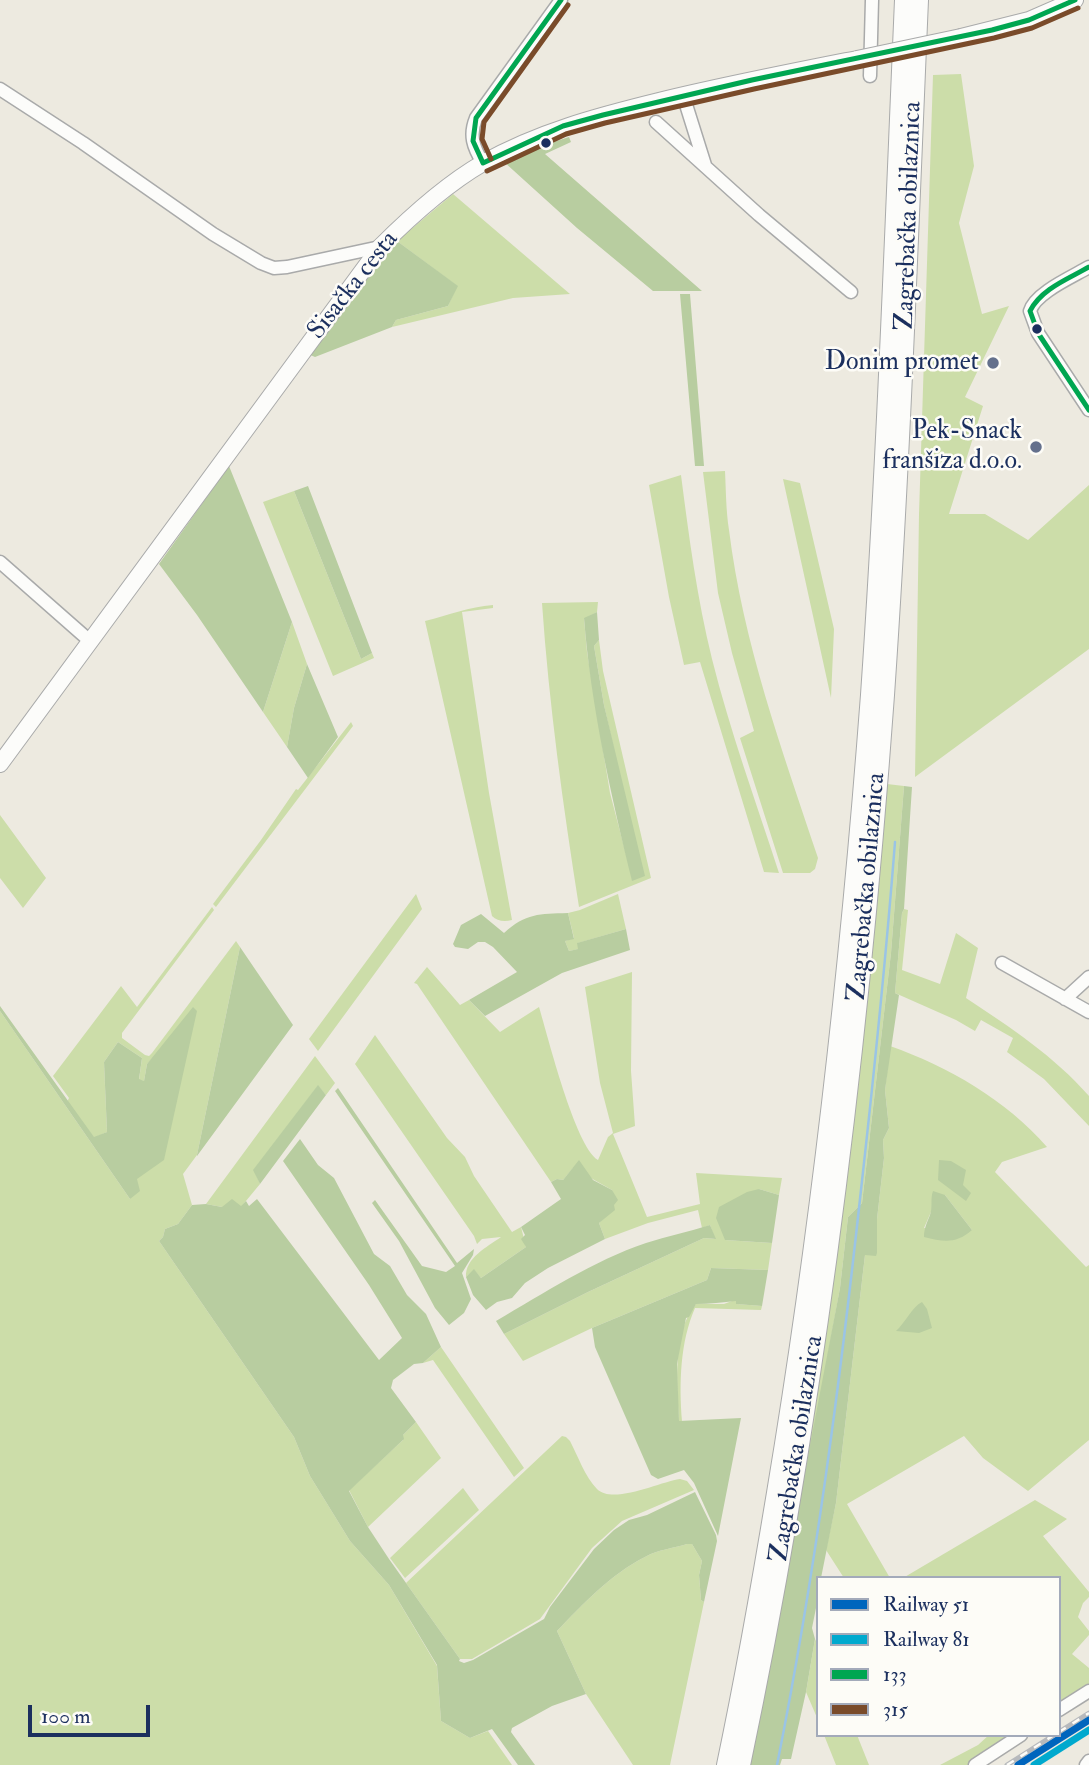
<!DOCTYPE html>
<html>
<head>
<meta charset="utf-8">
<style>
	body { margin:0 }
	#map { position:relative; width:1089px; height:1765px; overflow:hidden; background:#edeae0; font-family:"IM FELL Double Pica",serif }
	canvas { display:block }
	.legend { position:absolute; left:816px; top:1576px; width:245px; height:161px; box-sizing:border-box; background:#fdfcf7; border:2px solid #a3aaba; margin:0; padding:9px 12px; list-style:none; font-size:21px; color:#1b2f5e }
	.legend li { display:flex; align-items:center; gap:14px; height:35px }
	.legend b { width:35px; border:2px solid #a3aaba }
	.scale { position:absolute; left:28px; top:1705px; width:122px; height:32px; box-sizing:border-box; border:4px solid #1b2f5e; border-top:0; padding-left:9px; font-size:21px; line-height:24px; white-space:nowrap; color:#1b2f5e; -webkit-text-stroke:5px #fdfcf7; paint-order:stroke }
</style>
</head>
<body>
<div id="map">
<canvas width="1089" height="1765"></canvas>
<ul class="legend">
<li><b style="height:9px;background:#0065bd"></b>Railway 51</li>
<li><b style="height:9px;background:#00a9ce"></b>Railway 81</li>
<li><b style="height:9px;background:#00a651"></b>133</li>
<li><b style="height:9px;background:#7a4b2a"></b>315</li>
</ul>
<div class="scale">100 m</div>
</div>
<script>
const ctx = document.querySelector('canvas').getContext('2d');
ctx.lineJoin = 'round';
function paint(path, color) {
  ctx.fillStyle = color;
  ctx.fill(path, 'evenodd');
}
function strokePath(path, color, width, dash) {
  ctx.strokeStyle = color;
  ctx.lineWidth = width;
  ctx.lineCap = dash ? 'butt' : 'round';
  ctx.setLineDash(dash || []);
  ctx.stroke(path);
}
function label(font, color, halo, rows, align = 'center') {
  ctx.font = font + ' "IM FELL Double Pica",serif';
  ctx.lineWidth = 5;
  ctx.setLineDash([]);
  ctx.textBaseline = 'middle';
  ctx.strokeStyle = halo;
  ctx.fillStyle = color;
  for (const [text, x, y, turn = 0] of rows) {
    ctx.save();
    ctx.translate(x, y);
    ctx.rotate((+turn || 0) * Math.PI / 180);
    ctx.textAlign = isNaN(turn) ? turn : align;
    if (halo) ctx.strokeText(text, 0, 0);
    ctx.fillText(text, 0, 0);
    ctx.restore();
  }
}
paint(new Path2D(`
	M961 74 974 166 959 223 982 314 1009 306 965 397 983 406 949 514H985L1028 540 1089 485V649L915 777 919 514 933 75Z
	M453 194 570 294 513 298 392 327 396 320 448 306 457 286 397 241Z
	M725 471C726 491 726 511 729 530 743 643 782 750 818 858L815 869 810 873H783L740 738 754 731 732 653 718 593 703 472Z
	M681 475C689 537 697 598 712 659 730 731 756 802 779 873L764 872 700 662 684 665 669 597 649 485Z
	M783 479 800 483 834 629 831 698Z
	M294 491 361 659 372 653 374 658 333 676 263 502Z
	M598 602 597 612 584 619 587 652 610 793 633 881 622 785 604 705 594 646 599 640 603 671 651 878 579 907C563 805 549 705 542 603Z
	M493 605V608L462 612 489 793 512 920C504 922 497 921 492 916L425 621C449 615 469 607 493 605Z
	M292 622 307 664 294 708 287 747 263 712Z
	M351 722 353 726 216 907 213 904 261 840 296 789 298 790Z
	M887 784 904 786 891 953 862 1203 848 1217 840 1288 811 1448 806 1462 842 1216 859 1080Z
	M0 815 46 878 23 908 0 878Z
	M416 894 422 909 318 1051 309 1039Z
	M618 894 626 929 578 943 579 949 569 951 565 941 574 938 568 913 580 910Z
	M212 907 214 910 122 1033V1038L145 1055 149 1056 152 1053 236 941 240 947 197 1155 183 1174 192 1205 178 1224 165 1229 163 1237 159 1241 294 1437 310 1476 350 1541 389 1585 437 1666 441 1721 470 1738 488 1731 512 1765H0V1011L130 1199 136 1180 151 1060 147 1064 144 1081 139 1080 142 1058 118 1042 104 1062 107 1132 94 1138 67 1102 69 1098 53 1076 121 986 137 1007Z
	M904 909 908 910 902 970 940 984 956 933 978 948 966 998C1010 1027 1054 1056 1089 1096V1126L1044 1079 1007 1052 1013 1038 981 1020 975 1031 956 1020 895 993 902 913Z
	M427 967 460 1005 469 1000 500 1032 539 1007C548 1037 575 1146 598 1160L608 1137 613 1133 600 1083 585 987 632 972 631 1071 635 1126 613 1134 647 1217 700 1204 696 1173 782 1178 779 1195 759 1189 725 1240 772 1243 768 1270 711 1268 707 1280 592 1328 523 1361 504 1334 588 1292 704 1238 715 1239 710 1225 702 1228 698 1210 648 1223 605 1239 599 1223 614 1205 612 1190 573 1168 563 1180 557 1179 551 1182 417 984 414 983Z
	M375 1035 447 1138 465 1157 474 1176 512 1232 521 1227 526 1247 481 1278 474 1270 466 1277C465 1258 487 1247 501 1237L482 1239 477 1244 474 1236 355 1064Z
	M890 1046C949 1067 1006 1100 1047 1147L1002 1162 995 1172 1086 1267 1089 1265V1440L1028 1491 983 1458 964 1436 847 1504 890 1578H844L826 1550 836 1503 865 1255 877 1253V1219L884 1158 883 1140 889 1128 885 1090ZM945 1195 972 1230 924 1228 931 1212Z
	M315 1056 335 1083 326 1095 318 1086 254 1170 260 1184 241 1207H222L206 1204Z
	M732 1301H736L737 1304 762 1306 761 1310 695 1308C680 1342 679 1384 682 1421H679C677 1385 672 1332 696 1304H724Z
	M441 1347 524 1468 514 1477 433 1360 423 1363Z
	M416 1422 441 1458 368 1527 349 1490 403 1440V1435Z
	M562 1436 566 1437 570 1441C578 1456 585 1477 597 1489 613 1505 659 1482 680 1479L687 1481 694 1490 622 1521 592 1548 540 1619 472 1659H460L406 1583Z
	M463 1488 479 1510 405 1578 390 1558Z
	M1035 1500 1067 1519 1043 1536 1089 1592V1597L1083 1603 1078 1617 1089 1631V1635L1072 1654 1089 1668V1688L1059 1707V1578H903Z
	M687 1544H692L702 1561 699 1575 701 1600 704 1602 670 1765H633L586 1694 557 1631C583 1604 611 1574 645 1557 657 1550 674 1548 687 1544Z
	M815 1639 818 1645V1720L806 1692Z
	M824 1735H857L869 1765H836Z
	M989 1735H1016L969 1765H940L978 1745Z`), '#ccdda9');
paint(new Path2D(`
	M569 137 571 142 545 154 702 291H653L577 228 503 161 544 145Z
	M397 241 458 286 448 306 396 320 392 327 315 357 308 354Z
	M680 294H690L704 466H695Z
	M229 466 292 622 263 712 197 615 159 564Z
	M308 486 372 653 361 659 294 491Z
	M597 612 599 640 594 646 604 705 645 876 632 881C611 795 591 707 584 618Z
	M307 664 338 737 308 778 287 747 294 708Z
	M904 786 912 787 904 909 902 913 895 993 899 995 885 1090 889 1128 883 1140 884 1158 877 1219V1253L876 1256 865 1255 836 1503 821 1578H818V1598L812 1628 815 1639 806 1692 791 1759H782L780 1765H749L840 1288 848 1217 862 1203 891 953Z
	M568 913 574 939 565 941 569 951 578 949 577 943 626 929 630 950 562 973 485 1016 469 1000 517 972 493 947 485 942H478L468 949 455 947 453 944 461 925 481 914 504 933C526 913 539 914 568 913Z
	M240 947 293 1025 197 1156V1155Z
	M0 1006 94 1137 107 1132 104 1062 118 1042 142 1058 139 1079 144 1081 147 1064 193 1007 197 1011 164 1160 137 1179 140 1191 130 1199 0 1011Z
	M318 1085 326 1095 260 1184 253 1170Z
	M338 1088 457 1263 474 1249 473 1255 462 1273 471 1299 464 1313 449 1325 435 1308 399 1241 372 1203 375 1200 422 1266 446 1272 455 1266 335 1091Z
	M300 1139 318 1165 334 1178 374 1254 390 1266 407 1295 426 1314 441 1347 423 1363 414 1364 393 1380 391 1388 416 1422 403 1435 404 1439 349 1491 368 1527 389 1559 460 1659 459 1661 464 1663 473 1660 544 1619 550 1607 594 1549 614 1530 629 1520 647 1515 695 1492 716 1535 717 1541 704 1602 701 1600 699 1575 702 1561 692 1544H687C674 1548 657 1550 645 1557 611 1574 583 1604 557 1631L586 1694 552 1706 512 1728 511 1732 535 1765H518L492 1729 470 1738 441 1721 437 1665 389 1585 350 1541 310 1476 294 1437 159 1241 163 1237 165 1229 178 1224 192 1205 206 1204 222 1207 232 1199 241 1206 246 1201 249 1206 257 1199 379 1360 402 1338 369 1285 283 1161Z
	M579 1160 593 1180 612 1190 618 1200 614 1205 615 1210 599 1223 605 1239 548 1268 525 1283 512 1298 497 1302 486 1310 473 1295 466 1277 474 1269 481 1278 526 1247 521 1239 525 1235 521 1227 561 1199 551 1182 557 1179 563 1180Z
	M939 1160 951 1161 966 1170 963 1185 971 1193 966 1201 938 1180Z
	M759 1189 779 1195 772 1243 725 1240 716 1218 719 1207 747 1192Z
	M933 1191 945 1195 972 1230C956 1244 944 1242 924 1237 924 1228 927 1223 930 1215 933 1207 930 1199 933 1191Z
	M710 1225 716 1239 704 1238 588 1292 504 1334 496 1321C544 1293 593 1261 646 1243 667 1236 689 1232 710 1225Z
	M711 1268 768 1270 762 1306 736 1304V1301C723 1302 709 1304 696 1304L689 1317 686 1318 677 1364 679 1421 741 1418 718 1536 694 1483 684 1470 658 1479 651 1475 595 1347 592 1328 707 1280Z
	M922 1302 927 1309 932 1328 919 1333 896 1331C905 1323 912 1307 922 1302Z`), '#b8cda0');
strokePath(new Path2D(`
	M777 1765C815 1575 840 1383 861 1190 874 1074 886 958 895 842`), '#9ac4e6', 2.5);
const minor = new Path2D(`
	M870 76 872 0
	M0 89 83 143 213 234 261 263 274 268 287 267 380 247
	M683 95 705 165
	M656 122 759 215 851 292
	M483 163C473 147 469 135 476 118L561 0
	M1089 267C1072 277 1035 293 1030 311L1038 333 1089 410
	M0 562 91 642
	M1002 963 1089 1012
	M1065 999 1089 977
	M1059 1710 1089 1691
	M975 1765 1021 1735
	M1086 1765 1089 1761`);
const major = new Path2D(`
	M961 37 1029 20 1075 0
	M0 764 380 247C411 216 445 185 483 163 538 132 598 116 659 101 724 85 791 72 857 59`);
const highway = new Path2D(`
	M726 1765C745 1675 761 1584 776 1493 820 1229 850 962 870 695 886 464 894 232 904 0
	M741 1765C815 1413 859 1054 885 695 901 464 909 232 919 0`);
strokePath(minor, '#a9aaaa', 15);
strokePath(major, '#a9aaaa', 18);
strokePath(highway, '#a9aaaa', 20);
strokePath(minor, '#fcfcfa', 12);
strokePath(major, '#fcfcfa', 16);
strokePath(highway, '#fcfcfa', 18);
const rail = new Path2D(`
	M1059 1732 1089 1713
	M1007 1765 1054 1735`);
strokePath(rail, '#b7b9bc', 5);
strokePath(rail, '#fdfcf7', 2.5, [8]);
const majorBridge = new Path2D(`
	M857 59 961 37`);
strokePath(majorBridge, '#a9aaaa', 18, []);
strokePath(majorBridge, '#fcfcfa', 16);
strokePath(new Path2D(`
	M483 163 563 126 603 115 752 80 992 30 1029 20 1075 0
	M483 163 473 141 476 118 561 0
	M1089 267C1068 279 1041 289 1030 311L1038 333 1089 410`), '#00a651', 5);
strokePath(new Path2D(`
	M491 159 482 139 484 122 568 5
	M487 171 566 134 605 123 754 89 994 38 1032 28 1078 8`), '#7a4b2a', 5);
strokePath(new Path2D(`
	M1018 1765 1089 1720`), '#0065bd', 7);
strokePath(new Path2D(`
	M1034 1765 1089 1730`), '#00a9ce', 7);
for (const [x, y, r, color] of [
	[546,143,6,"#1b2f5e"],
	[1037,329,6,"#1b2f5e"],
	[993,363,7,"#64708c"],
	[1036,447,7,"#64708c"]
]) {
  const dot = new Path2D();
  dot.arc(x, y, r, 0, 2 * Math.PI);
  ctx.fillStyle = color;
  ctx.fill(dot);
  strokePath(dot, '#fdfcf7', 2.5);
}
label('26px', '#1b2f5e', '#fdfcf7', [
	["Zagrebačka obilaznica",910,216,-88],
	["Sisačka cesta",354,286,-52],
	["Zagrebačka obilaznica",868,887,-85],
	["Zagrebačka obilaznica",798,1449,-81]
]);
label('26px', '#1b2f5e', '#fdfcf7', [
	["Donim promet",979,363],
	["Pek-Snack",1022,432],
	["franšiza d.o.o.",1022,462]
], 'right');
</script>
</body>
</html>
